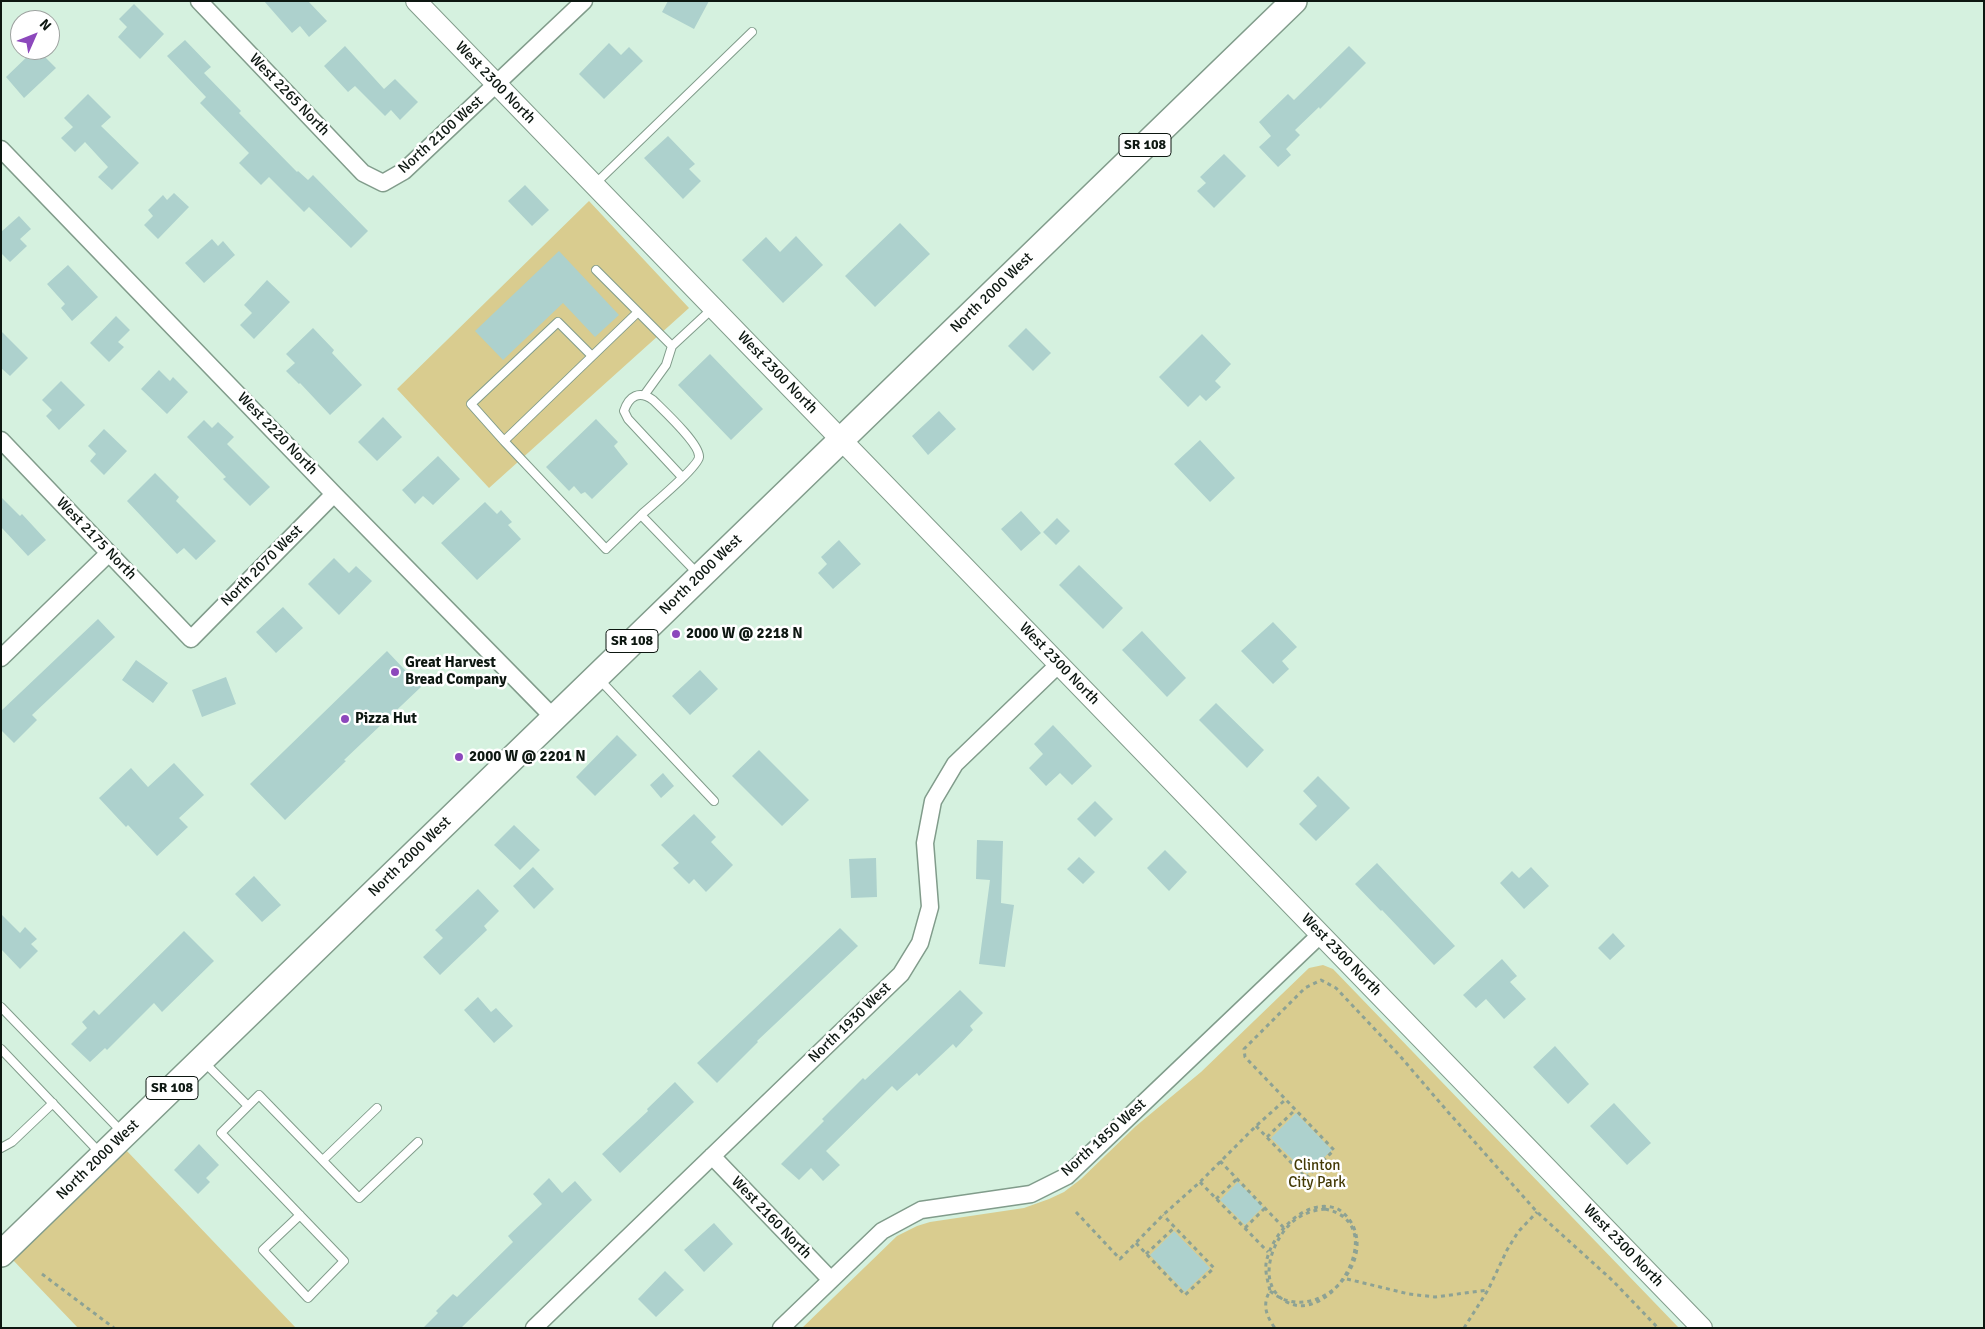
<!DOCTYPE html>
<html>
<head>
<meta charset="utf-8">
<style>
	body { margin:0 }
	#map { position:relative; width:1985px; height:1329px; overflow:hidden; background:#d5f1df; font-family:Signika,sans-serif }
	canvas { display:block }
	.frame { position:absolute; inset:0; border:2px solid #0d1711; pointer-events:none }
	.north { position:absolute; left:10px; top:10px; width:50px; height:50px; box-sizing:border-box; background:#fff; border:1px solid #9ea2a0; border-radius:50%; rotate:46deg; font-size:14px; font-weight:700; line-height:20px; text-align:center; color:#0d1711 }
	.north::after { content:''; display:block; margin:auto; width:18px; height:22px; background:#8c48bc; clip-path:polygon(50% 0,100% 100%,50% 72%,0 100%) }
</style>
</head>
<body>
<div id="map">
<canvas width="1985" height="1329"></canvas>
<div class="frame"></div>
<div class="north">N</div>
</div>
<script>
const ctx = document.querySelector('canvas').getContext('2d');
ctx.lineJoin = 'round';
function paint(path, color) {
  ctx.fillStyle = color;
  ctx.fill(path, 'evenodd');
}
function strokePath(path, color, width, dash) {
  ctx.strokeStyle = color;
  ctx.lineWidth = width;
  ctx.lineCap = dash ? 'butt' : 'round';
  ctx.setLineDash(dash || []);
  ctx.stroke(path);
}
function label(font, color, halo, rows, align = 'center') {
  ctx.font = font + ' Signika,sans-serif';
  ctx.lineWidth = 5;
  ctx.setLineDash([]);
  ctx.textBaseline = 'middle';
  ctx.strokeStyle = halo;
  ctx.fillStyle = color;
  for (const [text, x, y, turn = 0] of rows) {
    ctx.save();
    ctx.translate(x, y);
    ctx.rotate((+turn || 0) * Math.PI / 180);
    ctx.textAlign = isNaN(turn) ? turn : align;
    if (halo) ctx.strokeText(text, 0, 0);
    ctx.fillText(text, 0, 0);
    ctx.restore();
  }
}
paint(new Path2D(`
	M589 201 689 308 489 488 397 389Z
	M1323 965 1333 969 1679 1328H802L897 1236 917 1226 930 1222 1024 1208 1049 1199 1064 1192 1081 1179 1136 1126 1201 1072 1309 968Z
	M126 1150 296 1328H78L12 1259Z`), '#d9cc8f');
paint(new Path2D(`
	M264 1H308L327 21 309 37 300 26 292 33Z
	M668 1H709L694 29 662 12Z
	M134 4 164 34 140 59 118 37 127 27 119 19Z
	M185 40 211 67 204 73 241 111 239 113 297 172 298 171 308 180 313 175 368 231 351 248 309 207 304 212 269 177 261 185 239 163 249 153 200 103 206 97 167 56Z
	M609 43 621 55 629 47 643 61 604 99 579 74Z
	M345 46 384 89 395 79 418 102 400 120 391 110 385 116 355 86 348 92 324 66Z
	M1349 46 1366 63 1320 109 1319 107 1295 130 1300 135 1286 149 1291 155 1278 167 1259 147 1271 136 1259 122 1288 94 1294 100Z
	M32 52 39 60 44 56 56 68 24 98 6 77Z
	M88 94 111 117 101 126 139 163 112 190 98 177 108 167 85 142 75 152 61 138 73 127 64 118Z
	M668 136 695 164 689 169 701 181 683 199 644 158Z
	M1224 154 1246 176 1214 208 1197 191 1206 183 1200 177Z
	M525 185 549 210 532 226 508 201Z
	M174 193 189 207 158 239 144 225 153 216 148 210 163 195 167 200Z
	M19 216 31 229 20 239 27 246 10 262 1 253V232Z
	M900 223 930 254 875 307 845 276Z
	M796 236 823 265 783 303 742 260 766 237 780 252Z
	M212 239 218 246 223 241 235 255 204 283 185 263Z
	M559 251 619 315 595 337 563 303 503 360 475 331Z
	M68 265 98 297 72 321 61 308 65 304 47 284Z
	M267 280 290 302 254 339 240 325 252 313 244 305Z
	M116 316 130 330 118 342 124 347 109 362 90 343Z
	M313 328 334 350 332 353 362 385 330 415 300 383 299 384 286 371 295 363 286 354Z
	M1026 328 1051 353 1033 371 1008 346Z
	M1 331 28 358 10 376 1 368Z
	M1202 334 1231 364 1215 381 1221 387 1206 401 1200 395 1188 407 1159 377Z
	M710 354 763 409 731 440 678 385Z
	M159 370 170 381 173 377 188 392 167 414 141 389Z
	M61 381 85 405 59 430 46 416 52 410 42 400Z
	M939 411 956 429 928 455 912 436Z
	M383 417 402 437 377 461 358 442Z
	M596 419 618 442 614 446 628 464 592 499 585 492 581 494 574 486 569 491 546 467Z
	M204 420 212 428 218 422 234 437 227 444 270 487 250 506 223 479 226 477 187 437Z
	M104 429 127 451 104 475 90 461 96 454 88 446Z
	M1200 440 1235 478 1210 502 1174 464Z
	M438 456 460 479 433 505 423 496 415 504 402 490Z
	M155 473 179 497 176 501 216 541 196 560 184 548 177 554 127 501Z
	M1 497 20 516 22 514 46 540 28 556 1 527Z
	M485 502 497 514 501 510 512 522 508 525 521 539 477 580 441 543Z
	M1021 511 1041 533 1021 551 1001 529Z
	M1057 518 1070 531 1056 545 1043 532Z
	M839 540 861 564 833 589 818 573 827 564 821 557Z
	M334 558 349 573 356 566 372 581 339 615 308 584Z
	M1079 565 1123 608 1103 629 1059 585Z
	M283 607 303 628 276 653 256 632Z
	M98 619 115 637 32 715 37 720 14 743 1 730V711Z
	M1273 622 1297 647 1282 661 1289 669 1273 684 1241 651Z
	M1142 631 1186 678 1167 697 1122 650Z
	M387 651 421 687 344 760 346 761 285 820 250 784Z
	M136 660 168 683 153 703 122 680Z
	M700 670 718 689 690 715 672 696Z
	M226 677 236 704 202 717 192 690Z
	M1216 703 1264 750 1247 768 1199 720Z
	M1053 725 1092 766 1072 785 1060 773 1046 786 1029 768 1043 754 1034 744Z
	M617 735 637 755 595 796 576 777Z
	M759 750 809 800 782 826 732 776Z
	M174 763 204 795 179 818 188 827 157 856 128 825 126 827 99 798 131 768 148 787Z
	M663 773 674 786 661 798 650 785Z
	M1318 776 1350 808 1316 841 1299 824 1317 806 1303 791Z
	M1095 801 1113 819 1095 837 1077 819Z
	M694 814 716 837 711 842 733 865 706 892 694 879 689 884 673 868 679 863 661 845Z
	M514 825 540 850 520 870 494 845Z
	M977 840 1003 841 1001 903 1014 905 1005 967 979 964 990 880 976 879Z
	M1165 850 1187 872 1169 891 1147 868Z
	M1079 857 1095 872 1083 884 1067 869Z
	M876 858 877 897 851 898 849 859Z
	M1377 863 1455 946 1434 965 1382 910 1381 911 1355 884Z
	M533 867 554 889 534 909 513 886Z
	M1531 867 1549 886 1524 909 1500 883 1512 871 1519 878Z
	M254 876 281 905 262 922 235 894Z
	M478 889 499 911 484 926 487 930 440 975 423 957 443 938 435 930Z
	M1 914 20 933 25 927 37 939 31 944 38 951 20 969 1 949Z
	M840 928 858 946 757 1041 758 1042 717 1083 697 1063Z
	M184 931 214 961 162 1012 154 1003 107 1050 105 1048 90 1062 71 1044 87 1028 82 1022 94 1010 99 1015Z
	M1613 933 1625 946 1610 960 1598 948Z
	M1502 959 1517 976 1510 982 1526 999 1504 1019 1486 999 1476 1008 1463 995Z
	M960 990 983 1013 970 1026 973 1030 956 1048 953 1044 919 1076 917 1073 897 1091 892 1086 826 1151 840 1165 823 1181 811 1168 799 1180 781 1164 824 1121 822 1119 863 1078 865 1080Z
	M478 997 491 1012 496 1008 513 1026 494 1043 464 1010Z
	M1555 1046 1589 1084 1568 1104 1533 1067Z
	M675 1082 694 1102 620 1173 602 1154 648 1111 647 1109Z
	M1614 1103 1651 1143 1627 1165 1590 1126Z
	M1296 1113 1332 1150 1307 1174 1271 1138Z
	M199 1144 219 1165 206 1178 210 1182 198 1194 174 1170Z
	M549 1178 562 1193 575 1181 592 1200 461 1328H423L438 1313 436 1311 453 1294 457 1297 513 1242 508 1236 542 1204 533 1194Z
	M1238 1182 1263 1207 1245 1225 1220 1200Z
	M714 1223 733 1244 704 1272 684 1250Z
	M1174 1231 1210 1268 1185 1292 1150 1255Z
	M665 1271 684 1290 656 1317 638 1299Z`), '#add1cd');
const service = new Path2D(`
	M595 184 752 32
	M596 270 672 346 713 308
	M638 312 504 441 606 549 641 515 698 574
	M645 394 666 365 672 346
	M504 441 471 404 558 322 592 356
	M641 515C651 506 698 467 699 457 700 444 663 410 653 400 639 390 629 396 624 411L628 419 682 477
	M599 679 714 801
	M1 1007 122 1132
	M1 1049 101 1154
	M205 1063 248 1106 259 1095 359 1198 418 1142
	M248 1106 221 1133 344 1261 308 1298 263 1250 300 1215
	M1 1148 12 1142 53 1103
	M323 1160 377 1108`);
const minor = new Path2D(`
	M199 1 363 173 383 183 404 171 584 1
	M1 149 334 494 554 718
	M1 440 191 639 334 494
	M1 658 109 553
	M712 1156 831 1280
	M534 1328 901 974 920 943 930 907 925 843 933 801 955 764 1059 664
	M781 1328 882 1231 921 1210 1031 1194 1067 1176 1321 934`);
const tertiary = new Path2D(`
	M416 1 1702 1328`);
const primary = new Path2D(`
	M1 1254 1294 1`);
strokePath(service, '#819c8b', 10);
strokePath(minor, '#819c8b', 19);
strokePath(tertiary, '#819c8b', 22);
strokePath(primary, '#819c8b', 28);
strokePath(new Path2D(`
	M1256 1126 1306 1178 1334 1150 1245 1057 1244 1049 1305 988 1321 980 1336 988 1400 1056 1448 1112 1537 1212 1613 1281 1658 1328
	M1267 1137 1295 1110
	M1220 1161 1284 1228
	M1200 1182 1268 1252
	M1216 1199 1237 1179
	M1325 1209C1394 1223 1330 1329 1285 1301 1254 1282 1274 1235 1296 1219 1305 1213 1314 1210 1325 1209Z
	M1076 1212 1120 1259 1163 1215 1200 1182 1256 1126 1285 1100
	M1245 1228 1265 1208
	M1136 1243 1185 1295 1214 1268 1163 1215
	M1146 1254 1175 1227
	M42 1274 114 1328
	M1347 1279 1409 1294 1435 1297 1488 1290
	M1270 1291C1315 1329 1380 1262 1349 1219 1346 1215 1340 1209 1335 1208 1303 1198 1270 1236 1266 1264 1265 1273 1268 1282 1270 1291 1262 1304 1266 1316 1275 1328
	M1464 1328 1488 1290 1507 1250 1518 1232 1537 1212`), '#8da294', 3, [4, 4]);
strokePath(service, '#fff', 8);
strokePath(minor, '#fff', 16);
strokePath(tertiary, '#fff', 20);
strokePath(primary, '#fff', 25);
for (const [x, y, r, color] of [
	[676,634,5,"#8c48bc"],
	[395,672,5,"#8c48bc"],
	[345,719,5,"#8c48bc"],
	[459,757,5,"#8c48bc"]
]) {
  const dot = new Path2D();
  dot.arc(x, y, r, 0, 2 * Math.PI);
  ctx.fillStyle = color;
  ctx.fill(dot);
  strokePath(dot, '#fff', 2);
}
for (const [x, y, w] of [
	[1145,145,52],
	[632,641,52],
	[172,1088,52]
]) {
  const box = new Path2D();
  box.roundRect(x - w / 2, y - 11.5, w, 23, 4);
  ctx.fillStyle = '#fff';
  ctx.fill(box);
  strokePath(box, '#0d1711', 1);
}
label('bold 14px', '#0d1711', null, [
	["SR 108",1145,145],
	["SR 108",632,641],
	["SR 108",172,1088]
]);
label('15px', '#0d1711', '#fff', [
	["West 2300 North",495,83,46],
	["West 2265 North",289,95,46],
	["North 2100 West",441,135,-42],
	["North 2000 West",992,293,-44],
	["West 2300 North",777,373,46],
	["West 2220 North",277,434,46],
	["West 2175 North",96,539,46],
	["North 2070 West",262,566,-45],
	["North 2000 West",701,575,-44],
	["West 2300 North",1059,664,46],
	["North 2000 West",410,857,-44],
	["West 2300 North",1341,955,46],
	["North 1930 West",850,1023,-44],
	["North 1850 West",1104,1138,-42],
	["North 2000 West",98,1160,-44],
	["West 2160 North",771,1218,46],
	["West 2300 North",1623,1246,46]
]);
label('bold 15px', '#0d1711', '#fff', [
	["2000 W @ 2218 N",686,634],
	["Great Harvest",405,663],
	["Bread Company",405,680],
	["Pizza Hut",355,719],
	["2000 W @ 2201 N",469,757]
], 'left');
label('15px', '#443a06', '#fff', [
	["Clinton",1317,1166],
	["City Park",1317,1183]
]);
</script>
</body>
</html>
